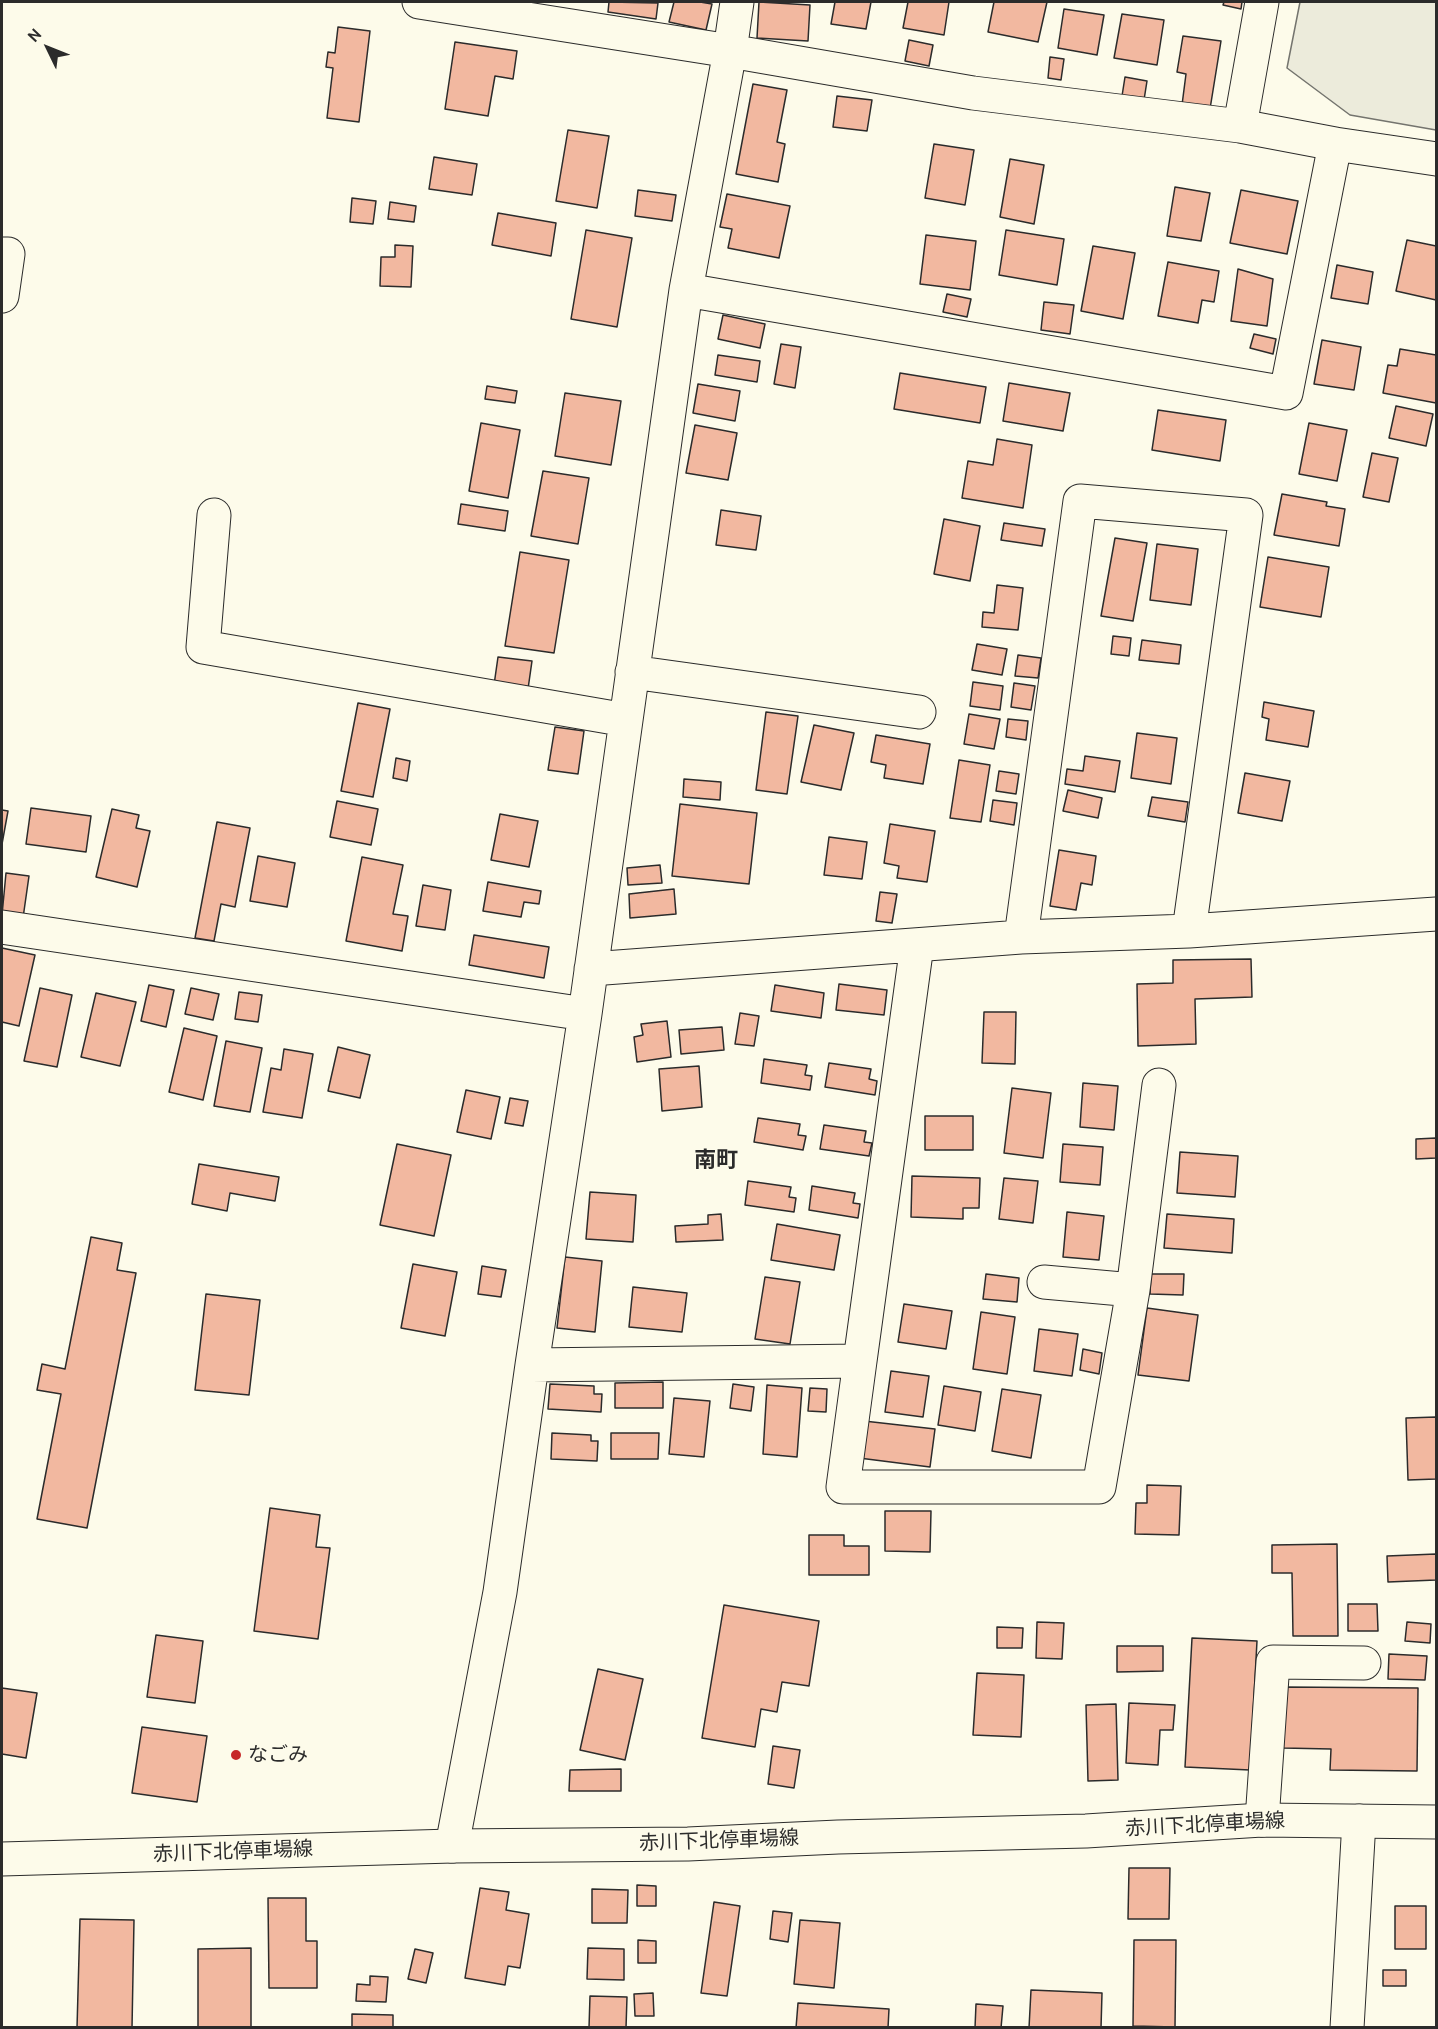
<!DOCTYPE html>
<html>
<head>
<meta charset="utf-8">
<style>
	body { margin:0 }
	#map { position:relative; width:1438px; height:2029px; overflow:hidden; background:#fdfbea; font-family:Cabin,sans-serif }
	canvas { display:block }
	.frame { position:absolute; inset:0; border:3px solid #2b2b2b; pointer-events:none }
	.north { position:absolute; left:18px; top:18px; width:60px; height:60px; -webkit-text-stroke:4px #fdfbea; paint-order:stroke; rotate:313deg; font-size:16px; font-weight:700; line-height:24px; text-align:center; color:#2b2b2b }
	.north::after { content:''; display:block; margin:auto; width:21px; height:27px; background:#2b2b2b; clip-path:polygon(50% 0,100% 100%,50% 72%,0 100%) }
</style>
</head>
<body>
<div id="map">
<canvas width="1438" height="2029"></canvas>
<div class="frame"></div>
<div class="north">N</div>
</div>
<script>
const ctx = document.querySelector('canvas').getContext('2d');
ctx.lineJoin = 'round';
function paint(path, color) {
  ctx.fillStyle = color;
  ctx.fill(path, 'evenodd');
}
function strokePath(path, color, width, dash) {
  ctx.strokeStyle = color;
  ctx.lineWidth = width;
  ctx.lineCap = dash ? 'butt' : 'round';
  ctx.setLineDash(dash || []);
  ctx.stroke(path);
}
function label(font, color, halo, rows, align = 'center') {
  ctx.font = font + ' Cabin,"Noto Sans JP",sans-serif';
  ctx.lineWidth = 4.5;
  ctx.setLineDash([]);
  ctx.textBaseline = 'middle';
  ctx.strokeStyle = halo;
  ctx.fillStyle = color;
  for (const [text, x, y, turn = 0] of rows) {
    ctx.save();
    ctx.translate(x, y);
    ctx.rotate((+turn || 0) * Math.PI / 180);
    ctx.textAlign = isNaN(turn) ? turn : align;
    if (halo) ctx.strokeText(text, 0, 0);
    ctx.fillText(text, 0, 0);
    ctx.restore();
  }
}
const green = new Path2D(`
	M1300 2H1436V130L1350 115 1287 68Z`);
paint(green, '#ecebdb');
strokePath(green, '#74746e', 1.5);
const building = new Path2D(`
	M609 2 658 3 656 19 608 12Z
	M674 2H700L712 4 706 30 669 22Z
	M759 2 810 5 808 41 757 38Z
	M835 2H871L866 29 831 24Z
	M908 2H949L944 35 903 28Z
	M994 2H1047L1038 42 988 32Z
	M1224 2H1242L1241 9 1223 5Z
	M1064 9 1104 15 1097 55 1058 48Z
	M1122 14 1164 20 1157 65 1114 58Z
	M338 27 370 31 359 122 327 118 333 68 326 67 328 52 335 53Z
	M1183 36 1221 41 1210 109 1182 105 1186 74 1177 72Z
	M909 40 933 45 929 66 905 61Z
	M455 42 517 51 513 79 495 76 488 116 445 109Z
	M1050 57 1064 59 1061 80 1048 78Z
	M1125 77 1147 81 1144 100 1122 96Z
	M753 84 787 90 777 142 785 144 778 182 736 174Z
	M837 96 872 100 867 131 833 127Z
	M568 130 609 136 597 208 556 201Z
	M934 144 974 150 965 205 925 198Z
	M434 157 477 164 472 195 429 189Z
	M1010 159 1044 165 1034 224 1000 217Z
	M1175 187 1210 193 1201 241 1167 236Z
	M638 190 676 195 672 221 635 216Z
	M1241 190 1298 201 1287 254 1230 243Z
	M727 194 790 206 779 258 728 248 732 229 720 227Z
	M352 198 376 201 373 224 350 222Z
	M390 202 416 206 414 222 388 219Z
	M498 213 556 223 551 256 492 245Z
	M586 230 632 238 617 327 571 319Z
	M1006 230 1064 239 1057 285 999 275Z
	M926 235 976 241 970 290 920 284Z
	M1407 240 1436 246V300L1396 291Z
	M395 245 413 246 411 287 380 286 381 257H395Z
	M1093 246 1135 253 1123 319 1081 311Z
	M1168 262 1219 271 1214 302 1202 300 1198 323 1158 316Z
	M1337 265 1373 272 1368 304 1331 298Z
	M1238 269 1273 279 1267 326 1231 321Z
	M947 294 971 299 967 317 943 312Z
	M1044 302 1074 305 1070 334 1041 330Z
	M723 315 765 324 760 348 718 339Z
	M1254 334 1276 339 1273 354 1250 348Z
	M1322 340 1361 347 1354 390 1314 384Z
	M781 344 801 347 795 388 774 384Z
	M1400 349 1436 355V403L1383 393 1388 365 1397 366Z
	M718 355 760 361 757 382 715 375Z
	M900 373 986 387 980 423 894 409Z
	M1009 383 1070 393 1063 431 1003 421Z
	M698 384 740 391 735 421 693 413Z
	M487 386 517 391 515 403 485 399Z
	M565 393 621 401 611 465 555 456Z
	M1396 406 1433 414 1426 446 1389 438Z
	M1158 410 1226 420 1220 461 1152 450Z
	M481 423 520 430 508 498 469 491Z
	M1309 423 1347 430 1337 481 1299 474Z
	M695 425 737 433 728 480 686 473Z
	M997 439 1032 445 1023 508 962 498 968 461 993 465Z
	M1372 453 1398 458 1389 502 1363 497Z
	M543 471 589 478 578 544 531 536Z
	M1282 494 1327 502 1326 506 1345 509 1339 546 1274 535Z
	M461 504 508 511 505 531 458 524Z
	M721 510 761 516 756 550 716 545Z
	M944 519 980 526 970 581 934 574Z
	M1004 523 1045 529 1042 546 1001 540Z
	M1115 538 1147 543 1133 621 1101 616Z
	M1157 544 1198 549 1191 605 1150 600Z
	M520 552 569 560 554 653 505 646Z
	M1268 557 1329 567 1321 617 1260 607Z
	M997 585 1023 588 1018 630 982 627 983 612 994 613Z
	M1113 636 1131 638 1129 656 1111 654Z
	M1142 640 1181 645 1179 664 1139 660Z
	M977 644 1007 649 1002 675 972 670Z
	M1018 655 1041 658 1038 678 1015 676Z
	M498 657 532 661 528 689 494 685Z
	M973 682 1003 686 1000 710 970 706Z
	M1014 683 1035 686 1031 710 1011 707Z
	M1264 702 1314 711 1308 747 1266 740 1269 719 1262 717Z
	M358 703 390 709 373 797 341 791Z
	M766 712 798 716 787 794 756 790Z
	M969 714 1000 719 994 749 964 744Z
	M1008 719 1028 721 1026 740 1006 737Z
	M814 725 854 733 841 790 801 782Z
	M555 727 584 731 578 774 548 770Z
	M1137 733 1177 738 1171 784 1131 778Z
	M876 735 930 744 923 784 884 778 886 765 871 762Z
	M1085 756 1120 761 1115 792 1065 784 1067 769 1083 771Z
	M396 758 410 761 407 781 393 778Z
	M959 760 990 765 981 822 950 818Z
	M999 771 1019 774 1016 794 996 791Z
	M1245 773 1290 781 1282 821 1238 813Z
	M684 779 721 782 720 800 683 797Z
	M1068 790 1102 798 1098 818 1063 811Z
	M1152 797 1188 802 1185 822 1148 816Z
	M993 800 1017 803 1014 825 990 821Z
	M337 801 378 809 371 845 330 837Z
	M680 804 757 813 749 884 672 876Z
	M31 808 91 816 86 852 26 844Z
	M112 809 139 815 136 828 150 831 137 887 96 877Z
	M2 810 8 811 2 844Z
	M500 814 538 821 529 867 491 860Z
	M217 822 250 828 235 907 221 904 214 941 195 938Z
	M890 824 935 831 927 882 897 878 899 866 884 863Z
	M829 837 867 842 862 879 824 875Z
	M1059 850 1096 856 1092 885 1081 883 1076 910 1050 906Z
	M258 856 295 863 287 907 250 901Z
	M362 857 403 865 393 914 408 916 402 951 346 941Z
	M660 865 662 883 628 885 627 868Z
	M6 873 29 876 23 918 2 915Z
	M488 882 541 891 539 904 524 902 521 917 483 911Z
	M423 885 451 890 445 930 416 926Z
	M674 889 676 914 630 918 629 894Z
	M880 892 897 894 892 923 876 921Z
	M474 935 549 947 544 978 469 965Z
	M2 948 35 955 19 1026 2 1022Z
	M1251 959 1252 997 1195 999 1196 1044 1138 1046 1137 984 1173 983V960Z
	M839 984 887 990 884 1015 836 1010Z
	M149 985 174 990 166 1027 141 1021Z
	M775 985 824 993 821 1018 771 1011Z
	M40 988 72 995 57 1067 24 1061Z
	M191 988 219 994 213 1020 185 1014Z
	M239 992 262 995 258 1022 235 1019Z
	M96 993 136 1002 120 1066 81 1057Z
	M984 1012H1016L1015 1064 982 1063Z
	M740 1013 759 1016 754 1046 735 1044Z
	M667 1021 671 1057 637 1062 634 1037 643 1035 641 1024Z
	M722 1027 724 1050 681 1054 679 1030Z
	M184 1028 217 1036 203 1100 169 1092Z
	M226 1041 262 1048 250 1112 214 1106Z
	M338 1047 370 1055 360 1098 328 1091Z
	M284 1049 313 1054 302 1118 263 1112 271 1068 281 1070Z
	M764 1059 807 1065 805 1075 812 1076 810 1090 761 1083Z
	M829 1063 871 1069 869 1079 877 1081 875 1095 825 1087Z
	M699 1066 702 1107 662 1111 659 1069Z
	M1083 1083 1118 1086 1114 1130 1080 1127Z
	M1012 1088 1051 1093 1043 1158 1004 1153Z
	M466 1090 500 1097 491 1139 457 1132Z
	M510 1098 528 1101 523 1126 505 1123Z
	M925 1116H973V1150H925Z
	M758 1118 800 1124 798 1135 806 1136 803 1150 754 1142Z
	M824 1125 866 1131 864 1142 872 1143 869 1156 820 1149Z
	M1436 1138V1158L1416 1159V1139Z
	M397 1144 451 1155 434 1236 380 1225Z
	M1063 1144 1103 1147 1100 1185 1060 1182Z
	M1180 1152 1238 1156 1235 1197 1177 1193Z
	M199 1164 279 1177 275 1201 230 1193 227 1211 192 1204Z
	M912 1176 980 1178 979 1208H963V1219L911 1217Z
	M1004 1178 1038 1181 1033 1223 999 1219Z
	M748 1181 791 1187 789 1197 796 1198 794 1212 745 1205Z
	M812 1186 855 1193 853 1203 860 1204 858 1218 809 1210Z
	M590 1192 636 1195 633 1242 586 1239Z
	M1067 1212 1104 1216 1099 1260 1063 1257Z
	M721 1214 723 1240 676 1242 675 1226 708 1224V1215Z
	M1167 1214 1234 1219 1232 1253 1164 1248Z
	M777 1224 840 1235 834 1270 771 1260Z
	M91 1237 122 1243 117 1270 136 1273 87 1528 37 1519 61 1394 37 1390 42 1364 65 1369Z
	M565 1257 602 1261 595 1332 557 1328Z
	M413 1264 457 1272 445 1336 401 1328Z
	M482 1266 506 1270 501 1297 478 1294Z
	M986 1274 1019 1278 1017 1302 983 1299Z
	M1151 1274H1184L1183 1295 1150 1294Z
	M765 1277 800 1282 790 1344 755 1339Z
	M633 1287 687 1293 682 1332 629 1327Z
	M206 1294 260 1300 249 1395 195 1390Z
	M904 1304 952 1311 946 1349 898 1342Z
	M1147 1308 1198 1315 1189 1381 1138 1375Z
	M981 1312 1015 1317 1007 1374 973 1369Z
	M1039 1329 1078 1334 1072 1376 1034 1371Z
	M1083 1349 1102 1353 1099 1374 1080 1370Z
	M891 1371 929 1376 923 1417 885 1412Z
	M663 1382V1408H615V1383Z
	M550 1384 594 1386V1394H602L601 1412 548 1409Z
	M733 1384 754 1387 751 1411 730 1408Z
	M767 1385 802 1388 797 1457 763 1454Z
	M944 1386 981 1392 975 1431 938 1425Z
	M810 1388 827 1389 826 1412 808 1411Z
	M1002 1389 1041 1395 1031 1458 992 1451Z
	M674 1398 710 1401 704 1457 669 1454Z
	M1436 1417V1479L1408 1480 1406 1418Z
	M864 1421 935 1429 930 1467 859 1458Z
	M552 1433 591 1435V1441H598L597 1461 551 1459Z
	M611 1433H659L658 1459H611Z
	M1147 1485 1181 1486 1179 1535 1135 1534 1136 1503H1147Z
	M270 1508 320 1515 316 1547 330 1548 318 1639 254 1631Z
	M885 1511H931L930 1552 885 1551Z
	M809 1535H844V1546H869V1575H809Z
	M1337 1544 1338 1636H1293L1292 1573H1272V1545Z
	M1436 1554V1580L1388 1582 1387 1556Z
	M1348 1604H1377L1378 1631H1348Z
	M724 1605 819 1621 809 1686 782 1682 777 1712 761 1709 755 1747 702 1738Z
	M1037 1622 1064 1623 1062 1659 1036 1658Z
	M1407 1622 1431 1624 1430 1643 1405 1641Z
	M997 1627 1023 1628 1022 1648H997Z
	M156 1635 203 1641 195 1703 147 1697Z
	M1192 1638 1257 1641 1250 1770 1185 1767Z
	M1117 1646H1163V1671L1117 1672Z
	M1389 1654 1427 1656 1425 1680 1388 1679Z
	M598 1669 643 1679 625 1760 580 1750Z
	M977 1673 1024 1675 1021 1737 973 1735Z
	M1284 1687 1418 1688 1417 1771 1330 1770 1331 1749 1283 1748Z
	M2 1688 37 1693 26 1758 2 1754Z
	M1129 1703 1175 1705 1173 1730H1160L1158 1765 1126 1763Z
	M1116 1704 1118 1780 1088 1781 1086 1705Z
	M142 1727 207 1736 197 1802 132 1793Z
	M773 1746 800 1750 794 1788 768 1784Z
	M621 1769V1791H569L570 1770Z
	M1129 1868H1170L1169 1919H1128Z
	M637 1885 656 1886V1906H637Z
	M480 1888 509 1892 506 1910 529 1914 520 1968 508 1966 505 1985 465 1978Z
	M592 1889 628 1890 627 1923H592Z
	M268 1898H306V1941H317V1988H269Z
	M714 1902 740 1906 727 1996 701 1993Z
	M1395 1906H1426V1949H1395Z
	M773 1911 792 1913 788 1942 770 1939Z
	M80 1919 134 1920 132 2028H77Z
	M800 1920 840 1923 834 1988 794 1984Z
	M638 1940 656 1941V1963H638Z
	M1134 1940H1176L1175 2027 1133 2026Z
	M251 1948V2028H198V1949Z
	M588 1948 624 1949V1980L587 1979Z
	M415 1949 433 1953 426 1983 408 1979Z
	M1383 1970H1406V1986H1383Z
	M370 1976 388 1977 386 2002 356 2001 357 1984 370 1985Z
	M1031 1990 1102 1993 1101 2028H1029Z
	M653 1993 654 2016H635L634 1994Z
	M590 1996 627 1997 626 2028H589Z
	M798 2003 889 2009 888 2028H796Z
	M976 2004 1003 2006 1001 2028H975Z
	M352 2014 393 2015V2028H352Z`);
paint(building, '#f2b8a0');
strokePath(building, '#2b2b2b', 1.5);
const minor = new Path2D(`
	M419 2 730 51 973 93 1240 126 1335 144 1436 159
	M1240 126 1262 2
	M2 254H8L2 296
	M686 290 1286 393 1335 144
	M1080 501 1246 515 1189 931 1021 937Z
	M214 515 203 647 626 720
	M632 672 919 712
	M2 927 585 1014
	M1189 931 1436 914
	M591 969 1021 937
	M1044 1282 1133 1290
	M860 1361 843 1487H1099L1133 1290 1159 1085
	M532 1365 860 1361 917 945
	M1262 1820 1273 1662 1364 1663
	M452 1846 500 1592 532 1365 585 1014 686 290 730 51 737 2
	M1347 2028 1359 1821`);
const major = new Path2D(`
	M2 1859 452 1846 688 1844 838 1837 1086 1831 1262 1820 1436 1822`);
strokePath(minor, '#2b2b2b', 35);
strokePath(major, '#2b2b2b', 35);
strokePath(minor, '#fdfbea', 33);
strokePath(major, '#fdfbea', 33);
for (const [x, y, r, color] of [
	[236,1755,6,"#c62828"]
]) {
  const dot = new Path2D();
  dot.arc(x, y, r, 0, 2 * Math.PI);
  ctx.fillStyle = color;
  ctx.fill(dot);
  strokePath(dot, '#fdfbea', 2);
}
label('20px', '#2b2b2b', '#fdfbea', [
	["なごみ",248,1755]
], 'left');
label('20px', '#2b2b2b', '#fdfbea', [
	["赤川下北停車場線",1205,1825,-3],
	["赤川下北停車場線",719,1841,-2],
	["赤川下北停車場線",233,1852,-2]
]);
label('bold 22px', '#2b2b2b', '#fdfbea', [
	["南町",716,1161]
]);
</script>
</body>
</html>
